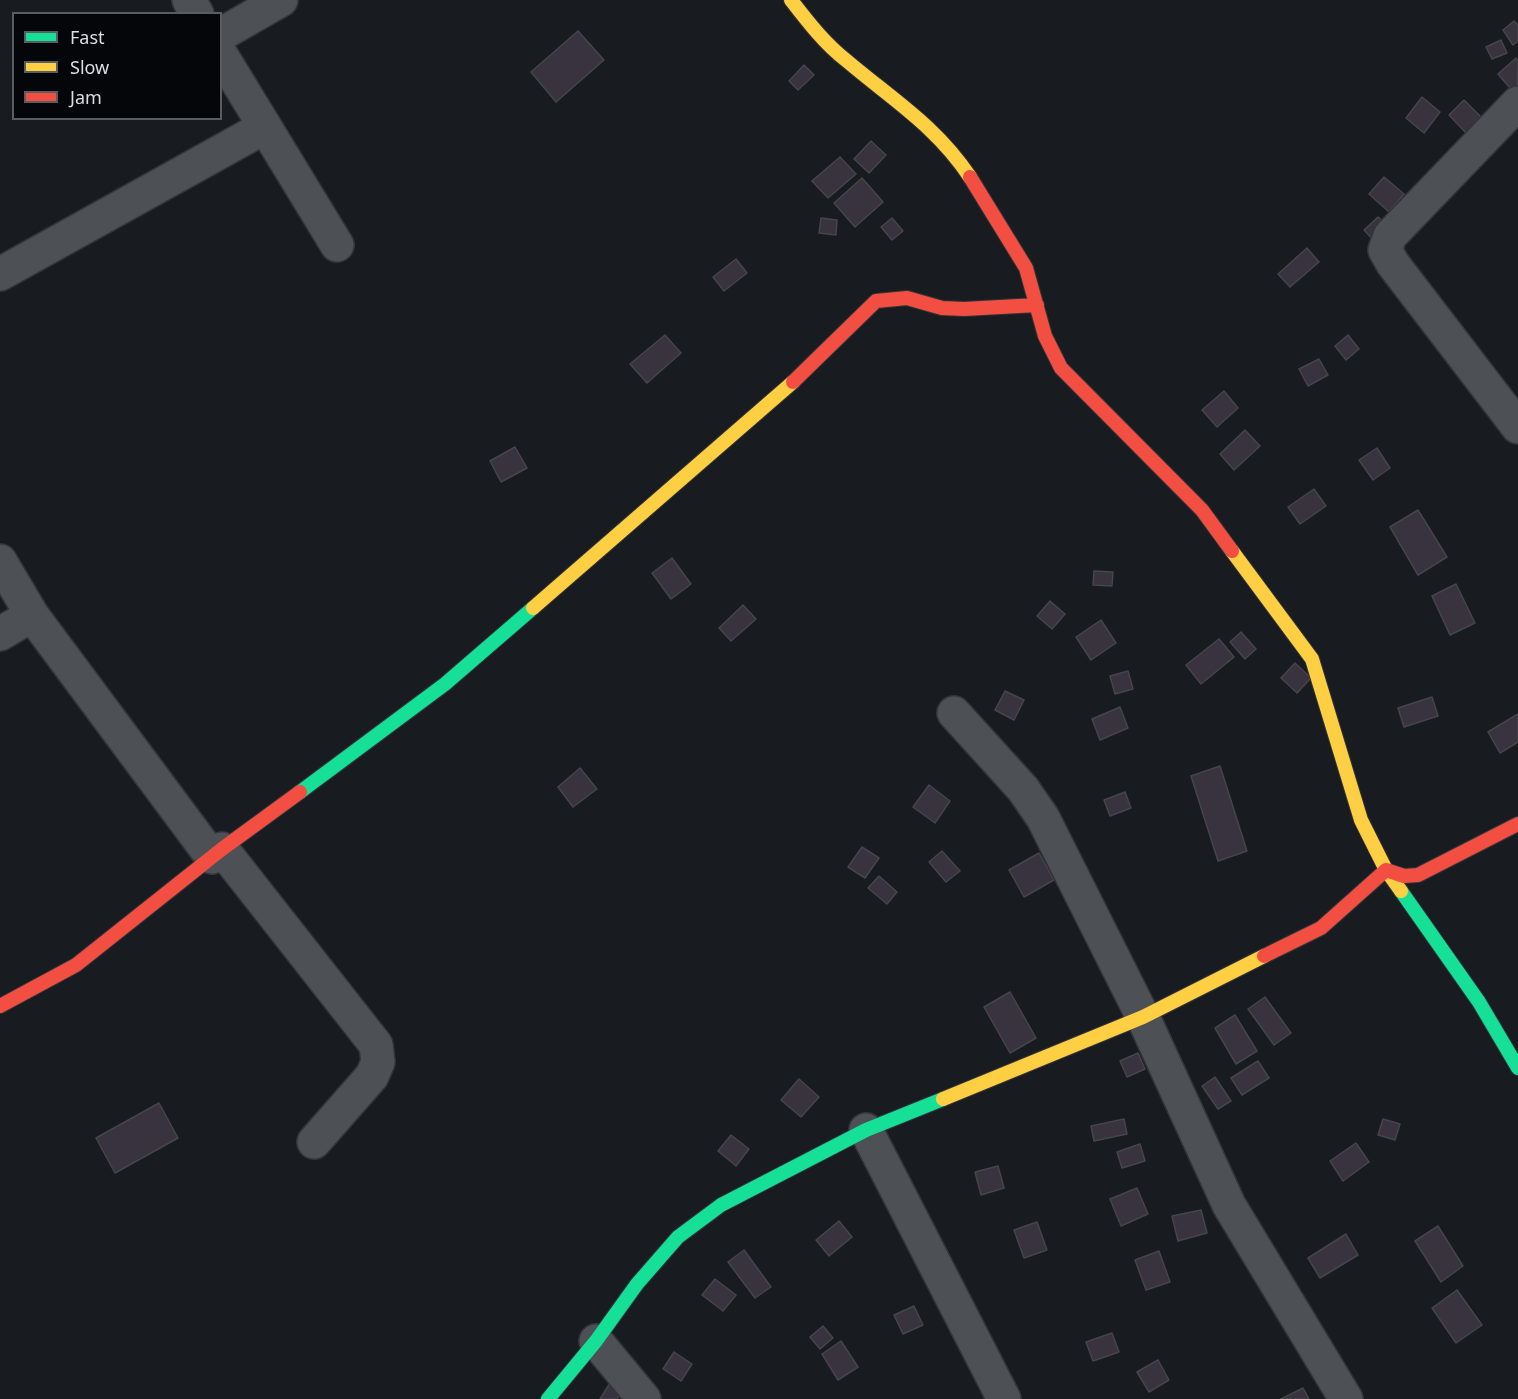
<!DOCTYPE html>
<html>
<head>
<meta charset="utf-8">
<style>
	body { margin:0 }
	#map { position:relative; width:1518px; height:1399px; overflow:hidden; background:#181c21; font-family:"Noto Sans",sans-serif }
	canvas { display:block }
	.legend { position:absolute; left:12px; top:12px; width:210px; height:108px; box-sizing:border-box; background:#04060a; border:2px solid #595c61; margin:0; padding:8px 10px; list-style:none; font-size:18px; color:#d9dee4 }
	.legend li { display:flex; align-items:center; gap:12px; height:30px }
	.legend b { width:30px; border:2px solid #595c61 }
</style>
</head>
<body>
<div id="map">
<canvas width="1518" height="1399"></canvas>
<ul class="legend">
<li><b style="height:8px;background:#16e098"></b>Fast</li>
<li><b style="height:8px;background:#ffcf43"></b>Slow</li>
<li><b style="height:8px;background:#f24e42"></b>Jam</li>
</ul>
</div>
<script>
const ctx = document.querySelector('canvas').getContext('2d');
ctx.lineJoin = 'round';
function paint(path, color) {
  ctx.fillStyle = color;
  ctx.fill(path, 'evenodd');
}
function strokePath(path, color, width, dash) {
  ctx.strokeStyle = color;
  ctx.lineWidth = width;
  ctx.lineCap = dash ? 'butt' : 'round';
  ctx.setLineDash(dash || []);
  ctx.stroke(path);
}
const building = new Path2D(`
	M1514 21 1518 25V41L1513 45 1503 30Z
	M578 31 604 60 556 102 531 72Z
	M1501 40 1507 53 1492 59 1486 47Z
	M1516 58 1518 61 1517 96 1498 74Z
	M804 65 814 75 798 90 789 81Z
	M1422 97 1440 112 1424 133 1406 118Z
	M1464 100 1483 119 1467 134 1449 115Z
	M871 141 886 155 869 173 854 159Z
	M840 157 856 174 828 198 812 181Z
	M1384 177 1404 194 1389 212 1369 194Z
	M862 178 883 202 855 227 834 203Z
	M1378 217 1391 229 1376 243 1364 230Z
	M821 218 837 220 836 235 819 233Z
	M892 218 903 231 892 240 881 227Z
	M1307 248 1319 262 1290 287 1278 274Z
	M736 259 747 273 724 291 713 277Z
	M665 335 681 353 647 383 630 364Z
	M1348 335 1359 349 1346 360 1335 346Z
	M1319 359 1328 375 1308 386 1299 369Z
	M1224 391 1238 408 1217 427 1202 410Z
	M1245 430 1260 446 1234 470 1220 454Z
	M515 447 527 468 501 482 490 461Z
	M1377 448 1390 468 1373 480 1359 460Z
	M1314 489 1326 506 1300 524 1288 507Z
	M1418 510 1447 557 1418 575 1390 527Z
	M672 558 691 584 671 599 652 573Z
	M1094 571 1113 572 1112 586 1093 585Z
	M1456 584 1475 623 1450 635 1432 596Z
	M1050 601 1065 614 1052 629 1037 616Z
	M743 605 756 619 731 641 719 628Z
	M1101 620 1116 643 1091 660 1076 637Z
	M1241 632 1256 649 1245 659 1230 642Z
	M1219 639 1234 657 1201 684 1186 665Z
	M1295 663 1311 678 1297 693 1281 678Z
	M1128 671 1133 689 1115 694 1110 676Z
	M1005 691 1024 700 1014 720 995 710Z
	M1432 697 1438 716 1404 727 1398 708Z
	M1120 707 1128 728 1100 740 1092 719Z
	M1518 714V742L1500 753 1488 732Z
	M1220 766 1247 851 1218 861 1191 776Z
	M580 768 597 789 573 807 558 787Z
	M929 785 950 801 935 823 913 807Z
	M1125 792 1131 808 1110 816 1104 800Z
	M862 847 879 858 865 878 848 867Z
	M942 851 960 871 946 882 929 862Z
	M1039 853 1054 880 1024 897 1009 870Z
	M879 876 897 892 887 904 868 888Z
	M1010 992 1036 1038 1010 1053 984 1007Z
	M1265 997 1291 1033 1274 1045 1248 1009Z
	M1235 1015 1257 1051 1236 1064 1215 1028Z
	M1138 1053 1145 1069 1127 1077 1120 1061Z
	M1258 1061 1269 1078 1242 1095 1231 1078Z
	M1215 1077 1231 1101 1218 1109 1202 1086Z
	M799 1079 819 1097 801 1117 781 1100Z
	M159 1103 178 1138 115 1173 96 1138Z
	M1124 1119 1127 1134 1094 1141 1091 1126Z
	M1383 1119 1400 1124 1395 1140 1378 1135Z
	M731 1135 749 1149 736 1166 718 1151Z
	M1356 1143 1369 1162 1343 1181 1330 1161Z
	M1140 1144 1145 1161 1122 1168 1117 1152Z
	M998 1166 1004 1188 981 1195 975 1172Z
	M1137 1188 1148 1214 1121 1226 1110 1199Z
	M1201 1210 1207 1233 1178 1241 1172 1216Z
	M839 1221 852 1237 829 1256 816 1240Z
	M1037 1222 1047 1250 1024 1258 1014 1230Z
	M1438 1226 1463 1266 1441 1282 1415 1241Z
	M1346 1234 1358 1255 1320 1278 1308 1258Z
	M744 1250 771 1287 755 1298 728 1262Z
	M1159 1251 1170 1282 1146 1290 1135 1260Z
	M715 1279 736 1295 723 1311 702 1295Z
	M1457 1290 1482 1325 1456 1343 1432 1308Z
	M914 1306 923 1325 903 1334 894 1315Z
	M823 1326 833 1338 820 1349 810 1337Z
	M1112 1333 1119 1352 1093 1361 1086 1342Z
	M841 1341 858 1367 838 1380 822 1354Z
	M674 1352 692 1364 681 1381 663 1369Z
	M1158 1360 1169 1380 1149 1392 1137 1372Z
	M610 1383 622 1391 617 1399H600Z
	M1303 1388 1309 1399H1281Z`);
paint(building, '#38333f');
strokePath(building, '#45454a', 1.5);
const street = new Path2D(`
	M189 0 197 14
	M220 35 281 0
	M220 53 337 245
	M1518 103 1390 236 1385 250 1393 264 1518 427
	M0 274 263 128
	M0 561 32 615 212 857
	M0 634 32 615
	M954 713 1023 789 1043 818 1143 1017 1229 1205 1346 1399
	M222 849 376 1045 378 1062 372 1076 314 1142
	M866 1130 1004 1399
	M596 1341 644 1399`);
const fast = new Path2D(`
	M300 792 445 684 533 608
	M1401 891 1479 1002 1518 1068
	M548 1399 596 1341 637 1284 678 1237 721 1205 866 1130 943 1099`);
const slow = new Path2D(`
	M791 0C808 22 825 44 847 61 893 100 936 126 970 177
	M1232 551 1312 659 1361 820 1386 870 1401 891
	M533 608 793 382
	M943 1099 1143 1017 1264 956`);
const jam = new Path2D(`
	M970 177 1026 268 1045 336 1061 368 1202 510 1232 551
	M793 382 876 301 907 298 942 308 964 309 1037 305
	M1264 956 1321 928 1386 870 1404 876 1418 875 1518 824
	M0 1006 76 965 222 849 300 792`);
strokePath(street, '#333539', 36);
strokePath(fast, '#333539', 16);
strokePath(slow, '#333539', 16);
strokePath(jam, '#333539', 16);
strokePath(street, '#4d5156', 33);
strokePath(fast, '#16e098', 14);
strokePath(slow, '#ffcf43', 14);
strokePath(jam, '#f24e42', 14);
</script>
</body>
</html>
